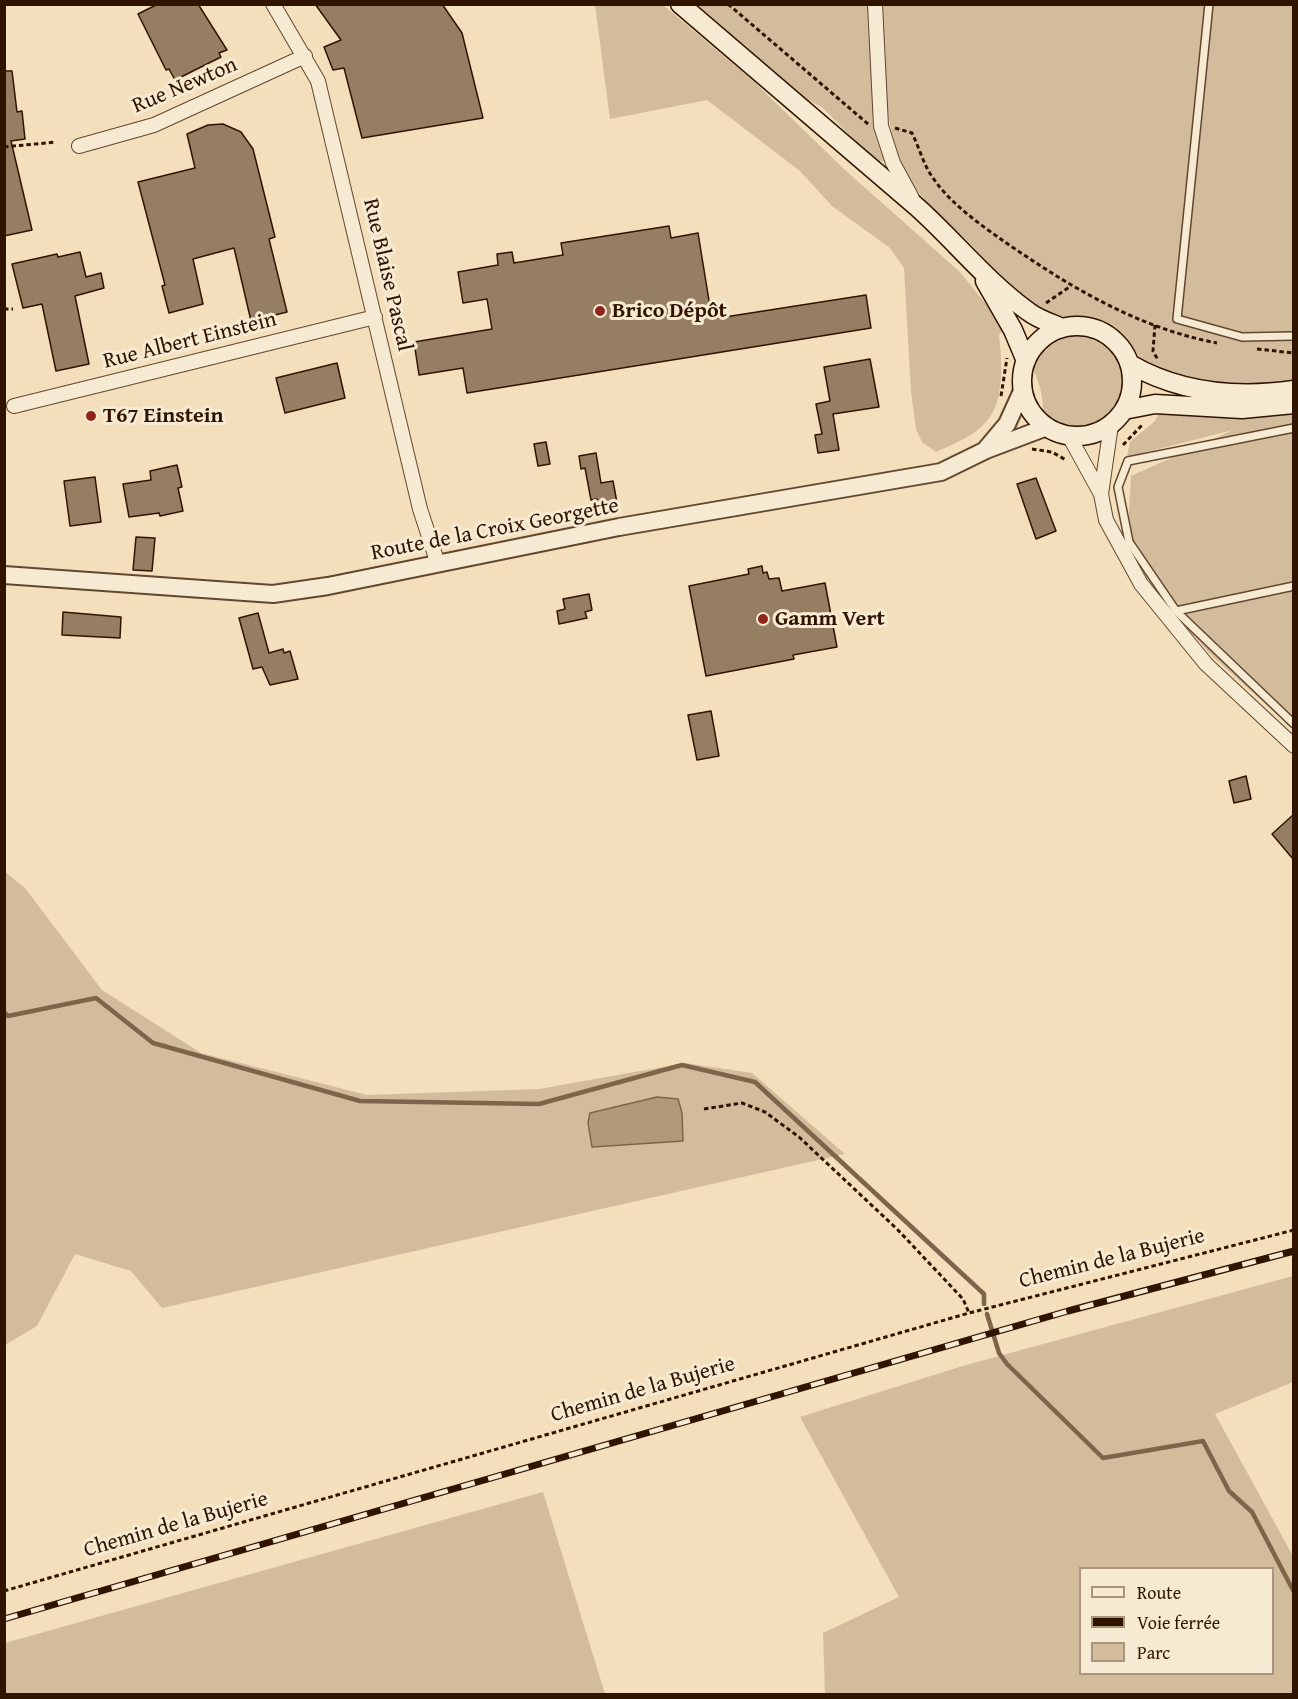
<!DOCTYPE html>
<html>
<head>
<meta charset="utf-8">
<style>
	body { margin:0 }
	#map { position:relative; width:1298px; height:1699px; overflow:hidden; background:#f3dfbc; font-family:"Gentium Book Plus",serif }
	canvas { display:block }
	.frame { position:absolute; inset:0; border:6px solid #311400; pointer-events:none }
	.legend { position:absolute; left:1079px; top:1567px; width:195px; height:108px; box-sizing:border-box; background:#f7ead3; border:2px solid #a8947f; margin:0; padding:8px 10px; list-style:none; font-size:18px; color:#311400 }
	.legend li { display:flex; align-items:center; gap:12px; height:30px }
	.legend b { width:30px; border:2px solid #a8947f }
</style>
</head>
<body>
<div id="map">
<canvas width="1298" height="1699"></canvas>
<div class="frame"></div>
<ul class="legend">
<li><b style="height:8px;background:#f7ead3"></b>Route</li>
<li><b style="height:8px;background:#311400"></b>Voie ferrée</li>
<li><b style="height:16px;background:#d2bc9c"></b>Parc</li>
</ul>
</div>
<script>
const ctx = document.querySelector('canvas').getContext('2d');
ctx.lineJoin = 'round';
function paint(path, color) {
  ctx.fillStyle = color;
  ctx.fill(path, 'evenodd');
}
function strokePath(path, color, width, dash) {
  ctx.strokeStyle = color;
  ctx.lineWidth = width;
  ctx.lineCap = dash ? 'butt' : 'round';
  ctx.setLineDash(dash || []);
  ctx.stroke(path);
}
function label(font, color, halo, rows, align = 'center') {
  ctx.font = font + ' "Gentium Book Plus",serif';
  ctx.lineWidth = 6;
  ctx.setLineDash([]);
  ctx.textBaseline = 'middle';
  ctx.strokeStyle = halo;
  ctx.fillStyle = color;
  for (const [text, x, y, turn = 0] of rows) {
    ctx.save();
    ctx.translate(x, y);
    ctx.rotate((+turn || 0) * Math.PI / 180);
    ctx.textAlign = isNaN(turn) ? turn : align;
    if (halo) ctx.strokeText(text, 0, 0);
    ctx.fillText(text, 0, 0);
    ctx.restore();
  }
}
paint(new Path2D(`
	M595 5H663L751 79 845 170 960 272 1005 328 999 335C1002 363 1006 407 981 427 969 438 951 445 936 452L922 442 916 429 911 391 904 268 890 248 832 206 800 171 707 100 610 119Z
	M680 5H869L887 162 874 160 823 108 764 76Z
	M882 5H1293V383L1217 387 1145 365C1128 337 1108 317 1074 316 1065 316 1050 318 1042 315 1025 308 990 266 977 251 961 233 941 218 925 200 878 146 886 72 882 5Z
	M1076 335C1162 348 1113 465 1043 413 1044 401 1039 378 1032 369 1042 348 1054 340 1076 335Z
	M1161 410 1293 411V729L1208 652 1155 588 1127 545 1131 476 1233 430 1127 457 1130 442 1155 421Z
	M4 871 25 888 102 990 201 1053 367 1095 539 1089 685 1063 752 1073 845 1154 162 1308 131 1271 75 1254 37 1326 5 1345Z
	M1293 1276V1382L1215 1414 1293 1556V1694H825L823 1633 899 1597 800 1417 966 1365ZM1080 1568H1272V1674H1080Z
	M543 1492 605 1694H5V1643Z`), '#d2bc9c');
const water = new Path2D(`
	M657 1097 678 1099 682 1113 683 1141 592 1147 588 1123 590 1113Z`);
paint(water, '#b19a7c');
strokePath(water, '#7e644a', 1.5);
strokePath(new Path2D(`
	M4 1012 8 1016 96 998 153 1043 360 1101 539 1104 682 1065 755 1082 984 1294V1304
	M987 1314 999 1353 1007 1364 1103 1458 1203 1441 1229 1491 1252 1512 1294 1592`), '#7e644a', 4.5);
const building = new Path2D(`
	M158 4H198L227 50 219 53 221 57 175 80 169 69 166 70 138 14Z
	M315 4H442L462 33 483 118 362 138 344 68 333 70 324 47 341 40Z
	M4 71H12L17 112 22 111 25 139 11 141 32 230 4 236Z
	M223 124 241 132 253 149 275 237 269 239 287 312 251 321 234 248 193 259 203 304 169 313 162 286 165 285 138 182 195 168 187 134 208 125Z
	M669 226 671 238 698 233 712 319 866 295 871 328 467 393 463 368 419 375 414 342 492 329 487 299 463 303 458 272 498 265 497 254 512 252 514 263 563 255 561 243Z
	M80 252 86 277 101 273 104 288 75 296 89 364 56 371 42 304 23 308 12 264 57 254 58 257Z
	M870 359 879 407 833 414 839 450 818 453 815 435 822 434 816 404 830 401 824 367Z
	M337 363 345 398 285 413 276 378Z
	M546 442 550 464 538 466 534 444Z
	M596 453 601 483 613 481 618 508 599 512 597 499 591 500 585 468 581 469 579 456Z
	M177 465 182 487 178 488 183 511 160 516 159 513 129 517 123 484 151 480 150 471Z
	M95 477 101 522 70 526 64 481Z
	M1036 478 1056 531 1036 539 1017 484Z
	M136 537 155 538 152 571 133 570Z
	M762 566 763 573 767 572 769 579 779 578 782 591 825 583 837 647 793 655 794 659 706 676 689 586 749 574 748 569Z
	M589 594 592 610 585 612 587 618 559 624 557 611 565 609 563 599Z
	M63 612 121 617 120 638 62 635Z
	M258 613 269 653 283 649 284 653 290 651 298 679 270 685 262 667 253 669 239 618Z
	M711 711 719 756 697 760 688 715Z
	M1246 776 1251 799 1234 803 1229 781Z
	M1293 815V859L1272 834Z`);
paint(building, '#967e62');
strokePath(building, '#311400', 1.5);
const service = new Path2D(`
	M1209 4 1177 319 1242 337 1294 336
	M1294 428 1128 461 1118 487 1129 542 1176 611 1294 724
	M1176 611 1294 586`);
const minor = new Path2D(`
	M273 4 318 81 420 509 438 564
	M875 4 881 126 893 163 912 198
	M79 146 154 125 305 56
	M14 406 375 317
	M1069 436 1101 494 1106 520 1141 584 1206 664 1294 746
	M1101 494 1111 425`);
const tertiary = new Path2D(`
	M986 449 1007 424 1022 391
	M4 575 273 594 328 586 619 527 941 472 986 450 1047 427`);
const secondary = new Path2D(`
	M680 4 917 207C955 241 987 282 1029 312 1038 319 1051 323 1062 328
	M985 281 1013 330 1026 361
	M1022 381a55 55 0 1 1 110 0a55 55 0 1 1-110 0Z
	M1130 364C1180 393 1237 398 1294 390
	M1124 410 1155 404 1242 409 1294 404`);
strokePath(service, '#62472f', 10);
strokePath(minor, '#62472f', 16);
strokePath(tertiary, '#62472f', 20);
strokePath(secondary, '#311400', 21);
strokePath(new Path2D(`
	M728 4 868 124
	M895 128 912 133C918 145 922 159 928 170 945 200 978 223 1005 242 1070 287 1138 328 1217 343
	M4 147 56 142
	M1046 303 1071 286
	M4 309H13
	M1155 325 1153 351 1158 360
	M1257 349 1294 353
	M1001 396 1007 358
	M1123 445 1143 424
	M1032 449 1052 452 1066 460
	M704 1109 742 1103 765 1112 799 1137 897 1229 963 1299 969 1313
	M4 1591 969 1313 1294 1230`), '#311400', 3, [4.5, 3]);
strokePath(service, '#f7ead3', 7);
strokePath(minor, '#f7ead3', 14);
strokePath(tertiary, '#f7ead3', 16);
strokePath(secondary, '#f7ead3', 18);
const rail = new Path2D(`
	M4 1619 1068 1311 1294 1251`);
strokePath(rail, '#311400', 7);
strokePath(rail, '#f7ead3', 4.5, [14]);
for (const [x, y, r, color] of [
	[600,311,6,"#8f2418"],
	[91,416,6,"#8f2418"],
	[763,619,6,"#8f2418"]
]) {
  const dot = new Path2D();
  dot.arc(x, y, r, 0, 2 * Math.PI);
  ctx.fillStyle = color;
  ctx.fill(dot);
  strokePath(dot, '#f7ead3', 2);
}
label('22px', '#311400', '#f7ead3', [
	["Rue Newton",185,86,-23],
	["Rue Blaise Pascal",387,275,77],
	["Rue Albert Einstein",190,341,-14],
	["Route de la Croix Georgette",495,530,-11],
	["Chemin de la Bujerie",1112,1259,-14],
	["Chemin de la Bujerie",643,1390,-16],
	["Chemin de la Bujerie",176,1525,-16]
]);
label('bold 22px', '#311400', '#f7ead3', [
	["Brico Dépôt",612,311],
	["T67 Einstein",103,416],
	["Gamm Vert",775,619]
], 'left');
</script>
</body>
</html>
